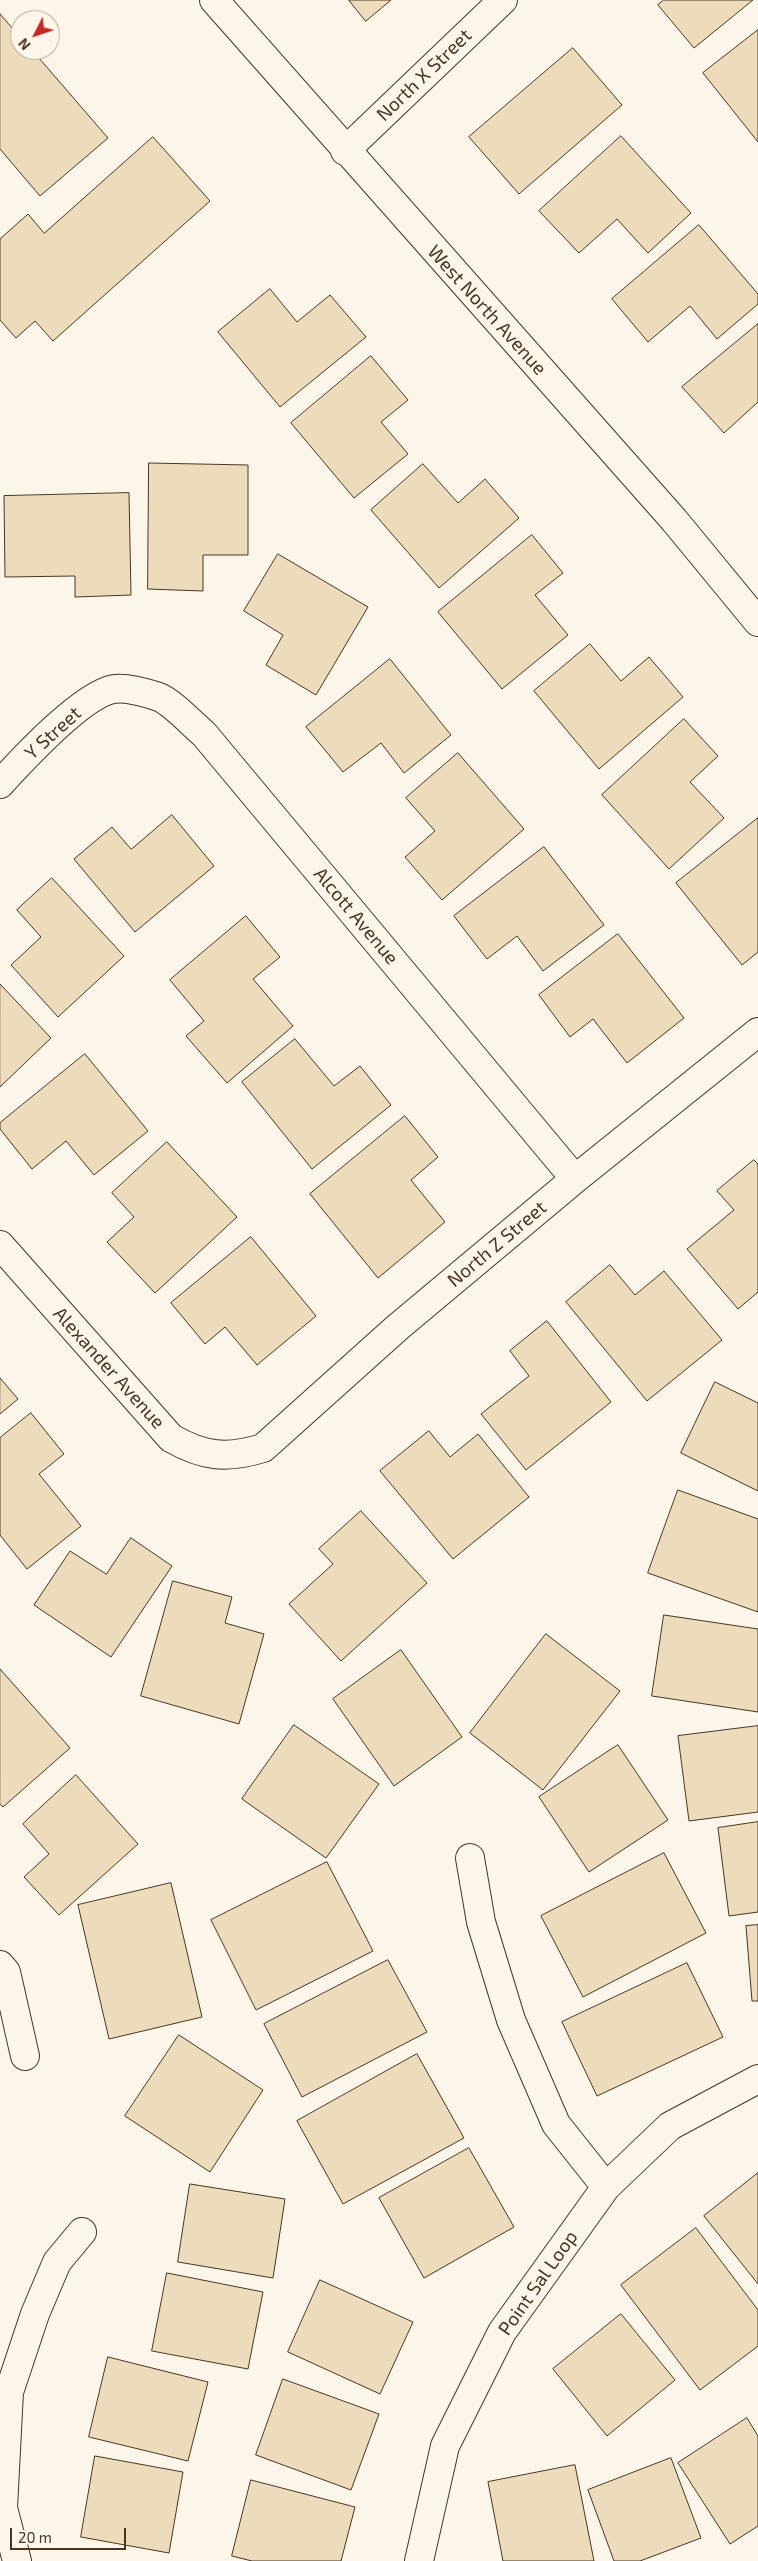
<!DOCTYPE html>
<html>
<head>
<meta charset="utf-8">
<style>
	body { margin:0 }
	#map { position:relative; width:758px; height:2561px; overflow:hidden; background:#fbf6e9; font-family:"Exo 2",sans-serif }
	canvas { display:block }
	.north { position:absolute; left:10px; top:10px; width:50px; height:50px; box-sizing:border-box; background:#fbf6e9; border:1px solid #b4a999; border-radius:50%; rotate:229deg; font-size:14px; font-weight:700; line-height:20px; text-align:center; color:#4a3520 }
	.north::after { content:''; display:block; margin:auto; width:18px; height:22px; background:#c62828; clip-path:polygon(50% 0,100% 100%,50% 72%,0 100%) }
	.scale { position:absolute; left:10px; top:2528px; width:116px; height:22px; box-sizing:border-box; border:2px solid #4a3520; border-top:0; padding-left:6px; font-size:15px; line-height:18px; white-space:nowrap; color:#4a3520; -webkit-text-stroke:4px #fbf6e9; paint-order:stroke }
</style>
</head>
<body>
<div id="map">
<canvas width="758" height="2561"></canvas>
<div class="north">N</div>
<div class="scale">20 m</div>
</div>
<script>
const ctx = document.querySelector('canvas').getContext('2d');
ctx.lineJoin = 'round';
function paint(path, color) {
  ctx.fillStyle = color;
  ctx.fill(path, 'evenodd');
}
function strokePath(path, color, width, dash) {
  ctx.strokeStyle = color;
  ctx.lineWidth = width;
  ctx.lineCap = dash ? 'butt' : 'round';
  ctx.setLineDash(dash || []);
  ctx.stroke(path);
}
function label(font, color, halo, rows, align = 'center') {
  ctx.font = font + ' "Exo 2",sans-serif';
  ctx.lineWidth = 4;
  ctx.setLineDash([]);
  ctx.textBaseline = 'middle';
  ctx.strokeStyle = halo;
  ctx.fillStyle = color;
  for (const [text, x, y, turn = 0] of rows) {
    ctx.save();
    ctx.translate(x, y);
    ctx.rotate((+turn || 0) * Math.PI / 180);
    ctx.textAlign = isNaN(turn) ? turn : align;
    if (halo) ctx.strokeText(text, 0, 0);
    ctx.fillText(text, 0, 0);
    ctx.restore();
  }
}
const building = new Path2D(`
	M349 0H391L366 21Z
	M664 0H753L694 48 658 5Z
	M0 14 20 37V50H32L108 138 40 196 0 149Z
	M758 30V142L703 73Z
	M573 48 622 105 519 194 469 137Z
	M621 136 691 213 648 253 617 219 579 253 539 211Z
	M153 137 210 201 53 341 35 321 16 338 0 320V239L28 214 44 233Z
	M699 225 758 294V304L717 339 690 306 648 342 612 299Z
	M270 289 297 322 330 295 366 337 280 407 218 332Z
	M758 324V402L724 433 682 387Z
	M371 356 408 400 381 422 408 454 354 498 291 423Z
	M149 463 248 465V555H203V591L148 589Z
	M423 464 458 503 485 479 519 518 439 588 371 510Z
	M129 493 131 595 75 597V576L5 577 4 496Z
	M532 535 563 573 535 595 568 635 502 689 438 612Z
	M278 554 368 607 316 695 266 665 283 635 244 611Z
	M590 644 621 681 649 657 683 697 599 769 534 691Z
	M390 659 451 735 404 773 381 743 343 772 306 727Z
	M684 719 718 756 690 782 724 818 669 869 602 795Z
	M458 753 524 829 442 900 405 857 435 831 406 798Z
	M172 815 214 866 135 932 74 859 112 827 131 849Z
	M758 818V952L742 965 676 883Z
	M544 847 604 925 543 971 517 936 487 959 454 916Z
	M52 878 124 956 58 1017 11 965 41 937 17 910Z
	M246 916 280 957 253 979 293 1026 227 1083 186 1036 204 1021 170 980Z
	M618 934 684 1018 627 1063 593 1019 570 1037 539 995Z
	M0 984 51 1038 0 1087Z
	M295 1039 334 1086 360 1066 391 1105 312 1169 242 1082Z
	M85 1054 148 1131 94 1175 66 1141 32 1169 0 1129V1123Z
	M405 1116 438 1157 411 1180 445 1222 378 1278 310 1194Z
	M167 1142 237 1217 155 1293 107 1242 134 1217 112 1193Z
	M754 1160 758 1164V1292L738 1309 687 1249 734 1210 717 1191Z
	M251 1237 316 1316 257 1365 225 1327 205 1344 171 1303Z
	M610 1265 635 1295 664 1271 722 1340 647 1401 566 1302Z
	M547 1321 611 1402 526 1470 481 1414 529 1376 510 1351Z
	M0 1378 18 1399 0 1414Z
	M715 1382 758 1403V1491L681 1453Z
	M31 1413 64 1454 39 1474 81 1526 27 1569 0 1535V1438Z
	M429 1431 450 1457 478 1434 529 1497 453 1559 380 1471Z
	M678 1490 758 1519V1612L648 1573Z
	M361 1511 427 1583 341 1661 289 1604 333 1564 319 1549Z
	M131 1538 172 1566 111 1657 34 1605 70 1551 106 1574Z
	M173 1581 232 1597 225 1623 264 1634 239 1724 141 1696Z
	M664 1615 758 1629V1712L652 1696Z
	M546 1634 620 1691 543 1790 470 1733Z
	M401 1650 462 1737 394 1786 333 1699Z
	M0 1669 70 1748 3 1807 0 1804Z
	M294 1725 379 1784 326 1858 242 1799Z
	M758 1726V1812L689 1821 678 1736Z
	M618 1745 668 1820 589 1872 539 1797Z
	M76 1775 138 1844 59 1915 24 1877 49 1854 23 1824Z
	M758 1822V1912L729 1916 718 1828Z
	M664 1853 706 1933 583 1997 541 1916Z
	M327 1862 373 1951 256 2010 211 1920Z
	M171 1883 202 2017 109 2039 78 1905Z
	M758 1925V2001H752L746 1926Z
	M388 1960 427 2032 302 2097 264 2024Z
	M687 1963 723 2037 597 2096 562 2022Z
	M179 2035 263 2090 210 2172 125 2116Z
	M417 2054 464 2138 343 2204 297 2121Z
	M469 2148 514 2227 424 2278 379 2198Z
	M758 2173V2284L704 2216Z
	M190 2184 285 2199 273 2278 178 2262Z
	M696 2228 758 2310V2346L700 2390 621 2285Z
	M167 2273 263 2292 248 2369 152 2351Z
	M320 2280 413 2322 380 2394 288 2352Z
	M621 2314 675 2380 607 2436 553 2369Z
	M108 2357 208 2382 188 2461 89 2437Z
	M283 2379 379 2414 351 2490 256 2455Z
	M747 2418 758 2436V2526L730 2544 678 2463Z
	M95 2456 183 2472 169 2553 81 2537Z
	M671 2458 701 2538 640 2561H614L588 2490Z
	M575 2465 594 2561H503L488 2482Z
	M251 2480 355 2507 341 2561H252L232 2556Z`);
paint(building, '#ecdcbc');
strokePath(building, '#4a3520', 1);
const minor = new Path2D(`
	M214 0 674 520 758 622
	M345 151 503 0
	M0 784C22 760 83 694 114 689 127 687 147 693 159 697 173 703 192 724 204 734L575 1179
	M0 1245 171 1438C204 1457 227 1459 263 1448L398 1327 575 1179 758 1032
	M470 1858 481 1922 511 2020 556 2124 606 2187
	M0 1965 6 1972 25 2056
	M17 2561 3 2508 9 2392 35 2314 57 2262 82 2232
	M419 2561 445 2446 502 2332 606 2187 670 2126 758 2079`);
strokePath(minor, '#4a3520', 30);
strokePath(minor, '#fbf6e9', 28);
label('19px', '#4a3520', '#fbf6e9', [
	["North X Street",424,75,-44],
	["West North Avenue",487,310,48],
	["Y Street",53,733,-42],
	["Alcott Avenue",356,916,50],
	["North Z Street",497,1244,-40],
	["Alexander Avenue",109,1368,48],
	["Point Sal Loop",538,2283,-55]
]);
</script>
</body>
</html>
